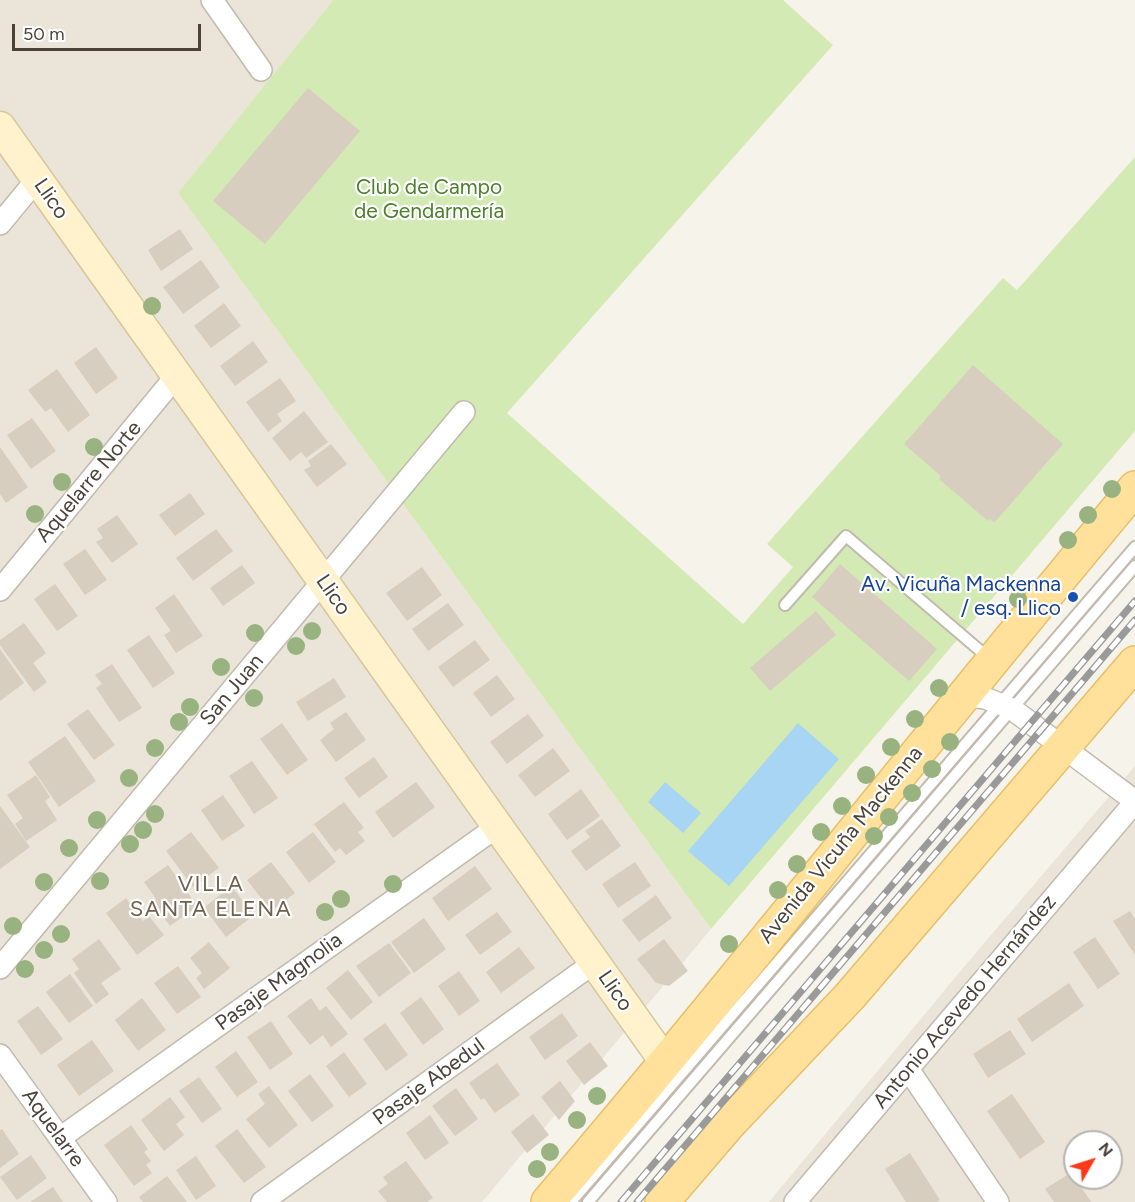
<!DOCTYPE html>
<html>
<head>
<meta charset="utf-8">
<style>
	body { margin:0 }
	#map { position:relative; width:1135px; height:1202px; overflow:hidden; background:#f6f3eb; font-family:Figtree,sans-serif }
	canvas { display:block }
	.north { position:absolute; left:1063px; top:1130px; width:60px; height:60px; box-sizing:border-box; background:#fff; border:2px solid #b7b4b0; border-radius:50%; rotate:51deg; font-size:16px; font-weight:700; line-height:24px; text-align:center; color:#4b4339 }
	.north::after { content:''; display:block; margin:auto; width:21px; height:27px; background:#fe391a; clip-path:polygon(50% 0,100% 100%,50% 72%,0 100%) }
	.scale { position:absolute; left:12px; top:24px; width:189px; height:27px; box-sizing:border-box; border:3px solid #4b4339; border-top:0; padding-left:8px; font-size:18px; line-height:21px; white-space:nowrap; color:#4b4339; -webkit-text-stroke:4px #fff; paint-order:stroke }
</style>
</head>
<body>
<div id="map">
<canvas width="1135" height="1202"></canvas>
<div class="north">N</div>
<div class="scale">50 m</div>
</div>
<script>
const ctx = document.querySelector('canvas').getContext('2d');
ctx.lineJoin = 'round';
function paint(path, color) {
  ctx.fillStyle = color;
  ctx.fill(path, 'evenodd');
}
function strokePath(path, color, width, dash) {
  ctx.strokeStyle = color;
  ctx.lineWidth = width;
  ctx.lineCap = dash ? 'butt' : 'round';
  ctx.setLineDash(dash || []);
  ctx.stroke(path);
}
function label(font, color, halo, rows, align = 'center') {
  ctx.font = font + ' Figtree,sans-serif';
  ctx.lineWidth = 4.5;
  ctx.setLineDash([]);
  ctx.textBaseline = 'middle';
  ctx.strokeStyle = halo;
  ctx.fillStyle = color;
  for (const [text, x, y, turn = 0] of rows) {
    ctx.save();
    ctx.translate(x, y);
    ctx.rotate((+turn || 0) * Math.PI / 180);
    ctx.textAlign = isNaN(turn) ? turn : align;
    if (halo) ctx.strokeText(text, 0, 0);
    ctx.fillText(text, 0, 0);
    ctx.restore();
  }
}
paint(new Path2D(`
	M0 0H333L178 193 711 929 482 1202H0Z
	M1135 766V1202H769L963 968ZM1075 1142H1111V1178H1075Z`), '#eae4d9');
paint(new Path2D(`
	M333 0H783L833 45 507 413 743 624 793 567 767 544 1003 278 1017 290 1135 157V431L711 929 178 193Z`), '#d3eab4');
paint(new Path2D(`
	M798 723 839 759 729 886 688 851Z
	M665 782 701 813 683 833 648 802Z`), '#a8d5f3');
paint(new Path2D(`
	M308 88 360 131 265 244 213 201Z
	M180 229 193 249 161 271 148 250Z
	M201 260 220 287 183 314 163 287Z
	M224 303 241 326 211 348 194 326Z
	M253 341 268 362 235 386 220 366Z
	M96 347 118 378 96 394 74 363Z
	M973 365 1063 444 994 523 990 519 988 521 939 479 941 476 904 444Z
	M57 369 90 415 68 432 51 408 45 412 28 390Z
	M280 378 296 401 277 414 282 421 268 432 246 402Z
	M304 411 328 442 306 458 301 452 290 461 272 438Z
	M32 418 56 451 31 469 7 435Z
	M331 444 347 464 317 487 304 470 311 466 308 461Z
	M0 447 28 487 6 503 0 494Z
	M190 493 205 514 175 536 159 515Z
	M117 515 138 544 112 563 96 542 103 538 97 529Z
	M216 529 233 551 193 581 176 558Z
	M85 549 107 580 85 595 63 564Z
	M840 564 937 649 909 681 812 597Z
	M242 565 255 583 223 606 210 588Z
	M422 567 442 595 407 621 386 593Z
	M55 584 78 616 57 631 34 599Z
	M174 594 203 636 176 653 164 635 171 631 155 608Z
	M448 603 464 625 428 651 412 629Z
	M816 611 836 635 770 691 750 668Z
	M24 623 46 653 33 663 47 682 34 692 0 645V640Z
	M149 635 175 673 153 688 127 650Z
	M475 640 490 660 453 687 438 667Z
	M0 649 24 683 0 701Z
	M112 664 142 708 119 722 96 688 102 684 95 675Z
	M497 675 515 699 491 717 473 693Z
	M334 678 346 697 308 721 296 702Z
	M88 709 115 745 94 760 67 724Z
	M346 712 366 740 336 762 320 740 334 729 330 723Z
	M528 714 544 736 507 764 490 742Z
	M282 723 308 760 287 775 260 739Z
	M65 736 96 781 59 807 28 762Z
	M553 748 570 771 535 797 518 775Z
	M374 757 388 777 359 798 344 778Z
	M252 761 278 798 254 814 229 776Z
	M36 775 50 797 45 801 57 820 26 841 15 824 23 818 7 795Z
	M416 782 435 807 393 838 375 812Z
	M581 789 600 816 567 840 548 814Z
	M223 795 245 826 222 841 201 810Z
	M344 802 364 828 358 832 365 841 346 855 340 848 335 852 314 824Z
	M0 806 30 847 0 869Z
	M602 819 621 846 586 871 571 851 590 837 585 831Z
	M191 832 219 868 193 887 166 851Z
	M313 832 336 862 309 883 286 852Z
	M271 862 295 893 271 911 247 880Z
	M635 862 651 886 618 908 602 884Z
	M168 865 197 906 170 926 153 902 156 899 144 882Z
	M475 866 492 889 448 921 432 898Z
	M231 886 254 915 226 937 204 908Z
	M656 895 672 918 639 942 622 920Z
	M126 898 143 921 149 916 164 935 137 955 106 913Z
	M1130 911 1135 919V955L1113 921Z
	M497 912 512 932 480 955 465 935Z
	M424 918 446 949 414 973 391 942Z
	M1095 937 1120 974 1098 989 1073 952Z
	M99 939 121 969 101 983 109 994 96 1004 74 973 79 969 72 959Z
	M664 939 688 971 669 986 656 983 637 959Z
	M209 942 230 968 204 989 196 978 202 973 190 958Z
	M389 943 411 973 379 997 356 966Z
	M519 947 535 968 501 993 486 972Z
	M178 966 201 997 177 1014 154 983Z
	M348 970 373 1002 351 1020 326 988Z
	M459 971 480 1001 459 1016 438 986Z
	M70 974 93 1006 69 1023 46 992Z
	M1069 983 1084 1006 1032 1042 1017 1019Z
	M421 997 444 1029 423 1045 400 1013Z
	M142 998 166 1030 138 1051 115 1020Z
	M311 998 320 1011 326 1006 348 1034 331 1047 323 1035 310 1045 287 1016Z
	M38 1006 63 1039 41 1055 17 1021Z
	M562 1013 578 1036 545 1060 529 1037Z
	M271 1021 293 1054 270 1070 247 1037Z
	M385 1023 408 1055 386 1071 363 1039Z
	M1010 1030 1026 1054 988 1078 973 1054Z
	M92 1040 114 1071 79 1096 57 1065Z
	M590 1042 608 1066 584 1085 566 1061Z
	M236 1051 258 1082 237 1097 215 1067Z
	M344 1052 367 1084 349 1097 326 1066Z
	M497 1063 520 1095 495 1113 484 1098 481 1100 469 1083Z
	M310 1074 334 1106 312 1122 288 1091Z
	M199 1077 222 1109 202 1123 179 1091Z
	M560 1081 575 1101 559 1120 541 1097Z
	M269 1086 298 1125 269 1148 246 1119 265 1104 258 1094Z
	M456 1088 478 1119 455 1136 432 1106Z
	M1012 1094 1045 1142 1020 1159 987 1111Z
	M170 1097 185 1117 176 1124 184 1135 164 1151 141 1120Z
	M533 1114 549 1135 527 1153 511 1132Z
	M430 1115 449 1143 425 1160 406 1133Z
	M131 1125 148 1149 144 1152 151 1161 146 1165 152 1173 134 1186 104 1145Z
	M2 1129 19 1154 0 1168V1130Z
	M237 1129 266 1167 244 1183 215 1146Z
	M910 1153 940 1200 937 1202H906L885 1169Z
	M31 1155 47 1178 17 1200 0 1177Z
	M196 1156 216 1186 196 1200 176 1170Z
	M406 1161 433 1198 427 1202H387L378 1191 388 1184 383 1177Z
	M1072 1172 1075 1178 1091 1202H1054L1045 1189Z
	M167 1176 187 1202H143L139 1197Z
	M53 1187 63 1202H30Z`), '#d8cec0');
const lane = new Path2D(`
	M785 605 846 536 991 660
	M571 1202 1135 547
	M588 1202 1135 566`);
const street = new Path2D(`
	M212 0 261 70
	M0 224 37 179
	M0 590 177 375
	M962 695 985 698 1012 709 1135 801
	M0 968 464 412
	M0 1055 106 1202
	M908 1069 998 1202
	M60 1138 498 826
	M262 1202 595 962
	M795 1202 1135 802`);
const secondary = new Path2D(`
	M0 127 666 1063`);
const primary = new Path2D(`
	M548 1202C748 968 937 724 1135 488
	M662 1202 728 1125 850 996 1135 663`);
strokePath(lane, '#c2baad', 14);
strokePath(street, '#c2baad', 24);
strokePath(secondary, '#d6c69b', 33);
strokePath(primary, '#e7bf68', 36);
strokePath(lane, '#fff', 10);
strokePath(street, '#fff', 21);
strokePath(secondary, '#fff2cc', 30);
strokePath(primary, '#ffe19b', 33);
const rail = new Path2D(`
	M621 1202 1135 601
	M637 1202 1135 620`);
strokePath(rail, '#9a9a9a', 7);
strokePath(rail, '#fff', 4.5, [14]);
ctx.fillStyle = '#98b380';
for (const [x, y] of [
	[152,306],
	[94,447],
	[62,482],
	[1112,489],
	[35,514],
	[1088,515],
	[1068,540],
	[1018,599],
	[312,631],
	[255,633],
	[296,646],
	[221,667],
	[939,688],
	[254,698],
	[190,707],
	[915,719],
	[179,722],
	[950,742],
	[891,747],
	[155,748],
	[932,769],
	[866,775],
	[129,778],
	[912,793],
	[842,806],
	[155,814],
	[889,817],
	[97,820],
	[143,830],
	[821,832],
	[874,836],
	[130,844],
	[69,848],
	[797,864],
	[100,881],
	[44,882],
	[393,884],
	[778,890],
	[341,899],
	[325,912],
	[13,926],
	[61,934],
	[729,944],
	[44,950],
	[25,969],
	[597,1096],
	[577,1120],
	[550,1152],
	[537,1169]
]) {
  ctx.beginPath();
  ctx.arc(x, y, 9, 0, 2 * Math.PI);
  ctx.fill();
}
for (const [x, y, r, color] of [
	[1073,597,6,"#1a4fb4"]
]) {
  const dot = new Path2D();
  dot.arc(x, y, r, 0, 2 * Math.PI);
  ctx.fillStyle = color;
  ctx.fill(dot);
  strokePath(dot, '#fff', 2);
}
label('21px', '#4b7f29', '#fff', [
	["Club de Campo",429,188],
	["de Gendarmería",429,212]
]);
label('21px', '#4b4339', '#fff', [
	["Llico",51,199,55],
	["Aquelarre Norte",89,482,-50],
	["Llico",333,595,55],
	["San Juan",232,690,-50],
	["Avenida Vicuña Mackenna",841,845,-51],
	["Pasaje Magnolia",279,982,-36],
	["Llico",615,991,55],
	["Antonio Acevedo Hernández",965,1002,-50],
	["Pasaje Abedul",429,1082,-36],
	["Aquelarre",53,1128,54]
]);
label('21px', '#164399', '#fff', [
	["Av. Vicuña Mackenna",1061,585],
	["/ esq. Llico",1061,609]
], 'right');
ctx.letterSpacing = '1.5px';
label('22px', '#6e614f', '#fff', [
	["VILLA",211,885],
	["SANTA ELENA",211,910]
]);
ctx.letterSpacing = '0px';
</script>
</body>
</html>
